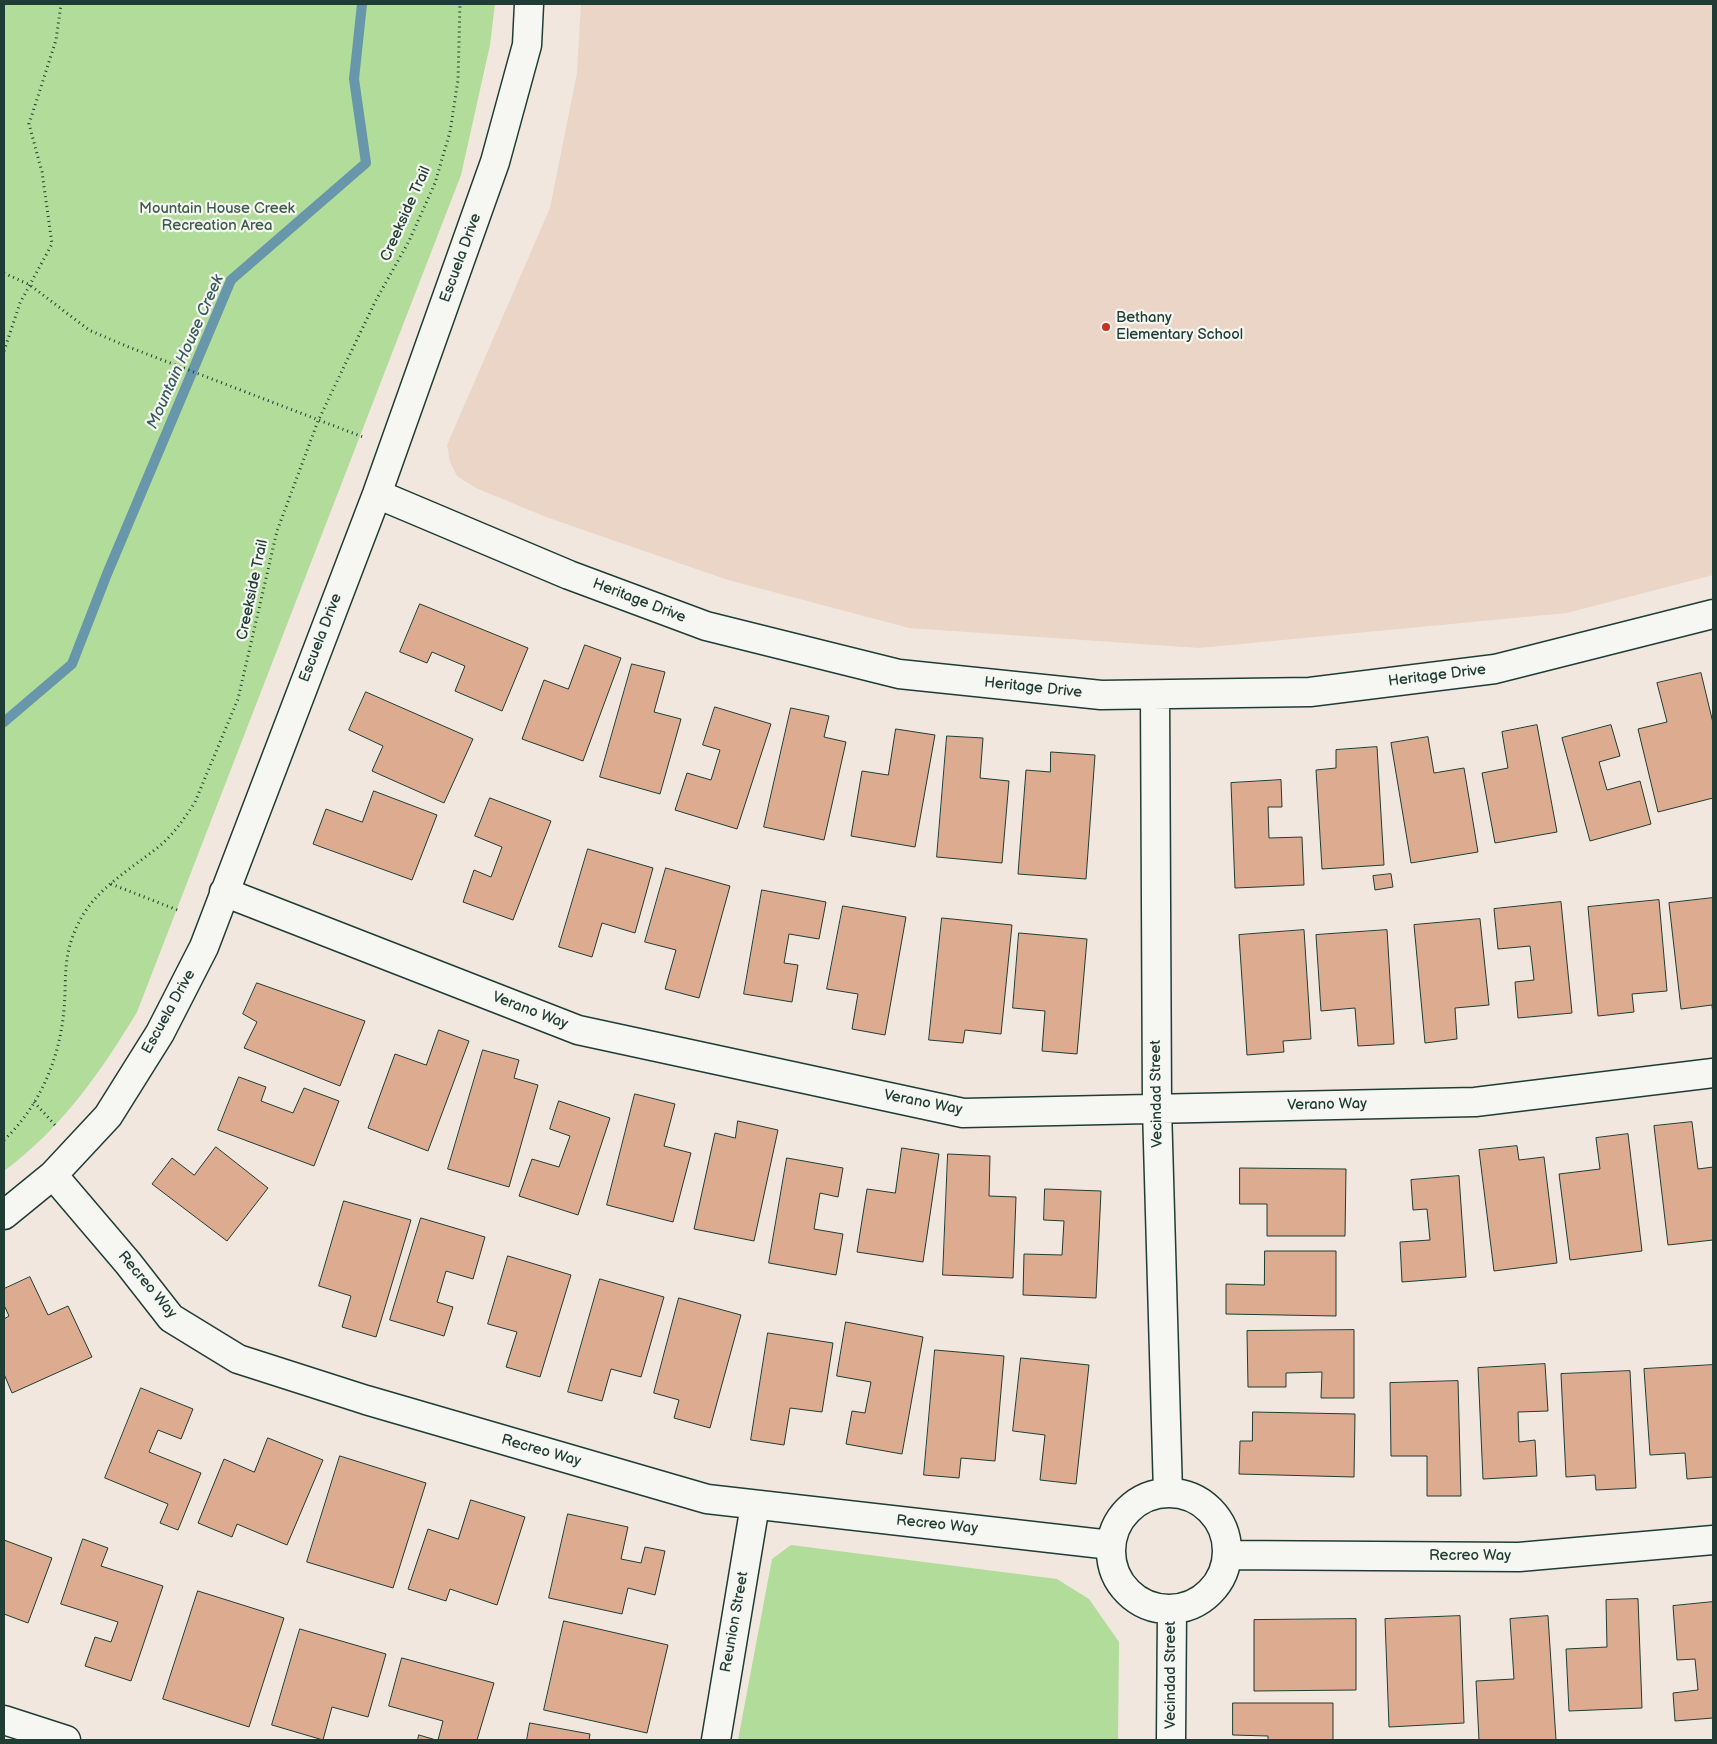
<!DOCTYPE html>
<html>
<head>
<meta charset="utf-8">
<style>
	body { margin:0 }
	#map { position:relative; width:1717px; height:1744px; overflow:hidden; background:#f1e7de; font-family:"Balsamiq Sans",sans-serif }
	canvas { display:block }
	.frame { position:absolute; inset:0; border:5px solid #1f3d34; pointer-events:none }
</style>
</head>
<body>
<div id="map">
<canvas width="1717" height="1744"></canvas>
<div class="frame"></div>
</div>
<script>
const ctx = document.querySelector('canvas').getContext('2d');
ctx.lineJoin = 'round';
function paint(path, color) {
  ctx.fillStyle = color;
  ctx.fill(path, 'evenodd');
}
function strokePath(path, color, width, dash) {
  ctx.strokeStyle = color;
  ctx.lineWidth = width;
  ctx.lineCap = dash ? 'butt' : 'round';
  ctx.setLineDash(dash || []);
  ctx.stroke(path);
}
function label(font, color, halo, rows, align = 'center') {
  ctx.font = font + ' "Balsamiq Sans",sans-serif';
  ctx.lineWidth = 4.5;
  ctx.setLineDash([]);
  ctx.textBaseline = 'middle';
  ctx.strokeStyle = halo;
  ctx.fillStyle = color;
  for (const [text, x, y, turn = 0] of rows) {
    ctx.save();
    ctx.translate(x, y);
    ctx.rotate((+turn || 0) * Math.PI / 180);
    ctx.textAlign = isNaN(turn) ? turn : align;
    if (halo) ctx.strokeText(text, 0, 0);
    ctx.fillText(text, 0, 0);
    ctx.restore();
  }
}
paint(new Path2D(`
	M581 4H1713V575L1567 613 1199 648 909 628 728 580 546 517 476 488 457 476 450 462 447 445 550 208 577 73Z`), '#ebd5c6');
paint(new Path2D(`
	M4 4H495L490 45 461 175 137 1012C101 1072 61 1129 4 1171Z
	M791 1545 1057 1579 1089 1599 1119 1642 1118 1740H738L772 1559Z`), '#b1dc99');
strokePath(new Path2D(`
	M4 722 72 664 107 574 231 280 366 163 354 79 362 4`), '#6896aa', 10);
const building = new Path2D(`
	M420 604 528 648 502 711 455 691 465 666 432 652 427 663 400 652Z
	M585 645 621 658 583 761 522 739 544 680 568 689Z
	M632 664 665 672 654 712 681 719 660 794 600 777Z
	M1701 673 1713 723V798L1658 812 1638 729 1667 722 1657 683Z
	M366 692 473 739 444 803 372 771 383 746 349 730Z
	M715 707 771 724 737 829 675 810 687 773 711 780 720 750 703 745Z
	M791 708 829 716 824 737 846 742 824 840 764 827Z
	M1537 725 1557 832 1495 843 1482 773 1508 768 1502 732Z
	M1611 725 1620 756 1599 762 1607 790 1640 781 1651 824 1590 841 1562 738Z
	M896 729 935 735 915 847 851 836 862 771 888 775Z
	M947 736 983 738 980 778 1009 781 1002 863 937 857Z
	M1428 737 1434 773 1464 768 1478 852 1411 863 1391 743Z
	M1377 747 1384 865 1322 869 1316 770 1336 768V750Z
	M1051 752 1095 755 1086 879 1018 874 1026 770 1050 772Z
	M1281 780 1282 807H1268L1269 838 1302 837 1304 885 1235 888 1231 783Z
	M374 791 437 815 412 880 313 844 326 809 362 822Z
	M490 798 551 821 513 920 463 902 474 870 491 877 502 847 475 836Z
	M588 849 653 868 635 933 602 923 592 957 559 947Z
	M666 868 730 886 699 998 665 989 676 950 645 942Z
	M1391 874 1393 887 1375 890 1373 876Z
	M762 890 826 902 819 939 789 934 784 963 798 965 792 1002 744 994Z
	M1713 898V1016L1712 1005 1681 1009 1669 903Z
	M1659 900 1667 991 1632 994 1634 1012 1598 1016 1588 907Z
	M1561 902 1572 1013 1518 1018 1515 982 1534 980 1530 946 1498 949 1494 909Z
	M843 906 906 917 885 1035 852 1029 858 994 827 989Z
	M942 918 1012 925 1001 1034 965 1030 963 1043 929 1040Z
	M1480 919 1489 1005 1455 1008 1457 1039 1425 1043 1414 925Z
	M1304 930 1311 1039 1283 1041 1284 1052 1247 1055 1239 935Z
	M1387 930 1394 1044 1358 1046 1355 1008 1321 1011 1316 935Z
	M1019 933 1087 939 1077 1054 1042 1051 1045 1011 1013 1008Z
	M257 983 365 1021 340 1086 244 1048 257 1022 243 1014Z
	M439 1030 469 1041 428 1151 368 1128 395 1054 426 1065Z
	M483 1050 519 1060 514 1078 538 1085 509 1187 448 1169Z
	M239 1077 266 1087 261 1101 293 1113 304 1088 339 1101 314 1166 218 1130Z
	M635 1094 675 1104 664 1146 691 1153 673 1222 607 1205Z
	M559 1101 610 1118 578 1215 519 1196 532 1159 559 1167 570 1136 550 1129Z
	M738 1121 778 1130 754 1241 694 1229 715 1133 735 1138Z
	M1692 1122 1698 1169 1713 1167V1240L1668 1245 1654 1126Z
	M1628 1134 1642 1251 1570 1260 1559 1174 1600 1169 1596 1138Z
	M1517 1146 1519 1160 1544 1157 1557 1263 1494 1271 1479 1150Z
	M216 1147 268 1188 227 1241 152 1184 172 1158 194 1175Z
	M902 1148 939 1154 923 1262 857 1252 867 1189 895 1193Z
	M948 1154 990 1156 989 1196 1016 1197 1013 1278 943 1275Z
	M787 1158 843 1168 838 1197 820 1193 814 1229 843 1234 836 1275 769 1263Z
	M1240 1168 1346 1169 1345 1236H1267V1204H1240Z
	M1459 1176 1466 1277 1402 1282 1400 1242 1430 1240 1427 1209 1413 1210 1411 1180Z
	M1045 1189 1101 1191 1096 1298 1023 1295 1024 1254 1062 1255 1064 1221 1044 1220Z
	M344 1201 411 1220 376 1337 342 1327 351 1296 319 1286Z
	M421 1218 485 1237 473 1279 446 1271 437 1302 453 1307 444 1336 390 1320Z
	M1265 1251H1336V1316L1226 1314V1284L1264 1285Z
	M508 1256 571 1275 540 1377 506 1367 517 1332 488 1324Z
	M30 1277 48 1315 68 1306 92 1357 12 1393 4 1374V1319L9 1316 4 1305V1289Z
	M600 1279 664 1297 641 1377 611 1369 602 1401 568 1392Z
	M679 1298 741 1315 710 1428 674 1418 679 1400 654 1393Z
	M846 1322 923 1337 902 1454 846 1444 852 1411 865 1413 871 1382 837 1376Z
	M1354 1330V1398H1321L1322 1372 1286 1373V1387H1248L1247 1331Z
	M768 1333 833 1343 822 1412 790 1408 784 1445 751 1440Z
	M935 1350 1004 1356 995 1461 961 1458 959 1478 924 1475Z
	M1021 1358 1089 1365 1076 1484 1040 1480 1045 1435 1013 1431Z
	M1545 1364 1548 1411 1518 1412 1519 1442 1535 1440 1537 1476 1483 1479 1478 1368Z
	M1713 1365V1477L1687 1479 1685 1453 1650 1455 1644 1369Z
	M1630 1371 1636 1488 1596 1490 1595 1475 1566 1477 1561 1374Z
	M1458 1381 1461 1496H1427V1456H1391L1390 1383Z
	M141 1388 193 1409 181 1439 158 1430 149 1452 201 1473 178 1530 160 1523 168 1504 105 1478Z
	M1253 1412 1355 1414 1354 1477 1239 1474 1240 1441H1252Z
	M268 1438 323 1460 287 1545 237 1524 232 1537 198 1523 224 1459 254 1472Z
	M340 1456 426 1483 393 1588 307 1562Z
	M471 1500 525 1517 497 1605 450 1589 446 1601 408 1589 428 1529 458 1539Z
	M568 1514 628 1527 621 1559 641 1563 645 1547 665 1551 655 1595 628 1588 622 1614 549 1598Z
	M83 1539 108 1548 101 1566 163 1586 131 1681 85 1666 95 1637 111 1642 118 1622 61 1604Z
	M4 1540 52 1558 28 1623 4 1614Z
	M198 1591 284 1618 249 1727 163 1699Z
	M1638 1599 1642 1708 1569 1711 1566 1649 1607 1647 1606 1600Z
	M1713 1602V1718L1675 1721 1673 1693 1698 1690 1695 1659 1677 1660 1673 1606Z
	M1460 1616 1464 1723 1389 1727 1385 1619Z
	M1548 1616 1556 1740H1479L1476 1681 1514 1679 1510 1619Z
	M1356 1619V1690L1254 1691V1620Z
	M564 1621 668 1645 647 1733 544 1710Z
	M300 1629 386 1654 368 1717 332 1707 323 1740 272 1725Z
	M402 1658 494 1683 477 1740H438L443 1721 389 1706Z
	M1233 1703H1333V1740H1268V1736L1233 1735Z
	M530 1723 590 1734 589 1740H527Z
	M419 1735 436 1740H418Z`);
paint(building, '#ddab8f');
strokePath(building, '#1f3d34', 1);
const minor = new Path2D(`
	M377 494 569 575 706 626 899 674 1101 695 1310 692 1495 669 1713 614
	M1155 695 1157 1108 1168 1493
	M224 892 578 1030 963 1113 1475 1102 1713 1073
	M53 1175 128 1263 171 1318 238 1359 366 1400 707 1499 1111 1545
	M4 1215 53 1175 108 1116 160 1033 204 947 377 494 495 162 527 45 529 4
	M1111 1551a58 58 0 1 1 116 0a58 58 0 1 1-116 0Z
	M1227 1555 1519 1557 1713 1540
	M4 1720 66 1740
	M716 1740 755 1505
	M1171 1740 1172 1609`);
strokePath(minor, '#1f3d34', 31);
strokePath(new Path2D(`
	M4 273 30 285 89 330 126 346 363 437
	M4 351 20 303 52 244 42 172 29 124 56 40 61 4
	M111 884 180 911
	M34 1102 55 1125
	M4 1140C40 1106 60 1058 64 1009 67 976 62 957 78 924 95 888 132 869 162 844 175 832 185 818 195 802L238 699 277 531 318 421 375 302 409 241 435 183 450 132 458 80 460 4`), '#1f3d34', 3, [1, 4]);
strokePath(minor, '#f6f6f2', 28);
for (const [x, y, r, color] of [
	[1106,327,5,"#c8321e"]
]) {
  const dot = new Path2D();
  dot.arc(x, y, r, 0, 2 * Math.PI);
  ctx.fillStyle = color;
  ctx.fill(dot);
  strokePath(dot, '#f6f6f2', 2);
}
label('15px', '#3c5d48', '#f6f6f2', [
	["Mountain House Creek",217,209],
	["Recreation Area",217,226]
]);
label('15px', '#1f3d34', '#f6f6f2', [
	["Creekside Trail",406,214,-66],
	["Escuela Drive",461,258,-70],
	["Creekside Trail",253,590,-78],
	["Heritage Drive",639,601,21],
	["Escuela Drive",321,638,-69],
	["Heritage Drive",1437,676,-7],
	["Heritage Drive",1033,688,6],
	["Verano Way",530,1011,21],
	["Escuela Drive",169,1012,-61],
	["Vecindad Street",1157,1094,-91],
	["Verano Way",923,1103,11],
	["Verano Way",1327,1105,-1],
	["Recreo Way",147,1285,50],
	["Recreo Way",541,1451,16],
	["Recreo Way",937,1525,6],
	["Recreo Way",1470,1556],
	["Reunion Street",735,1622,-80],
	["Vecindad Street",1171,1675,-90]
]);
label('15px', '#1f3d34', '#f6f6f2', [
	["Bethany",1116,318],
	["Elementary School",1116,335]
], 'left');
label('italic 16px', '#375b5b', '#f6f6f2', [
	["Mountain House Creek",186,352,-66]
]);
</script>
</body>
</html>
